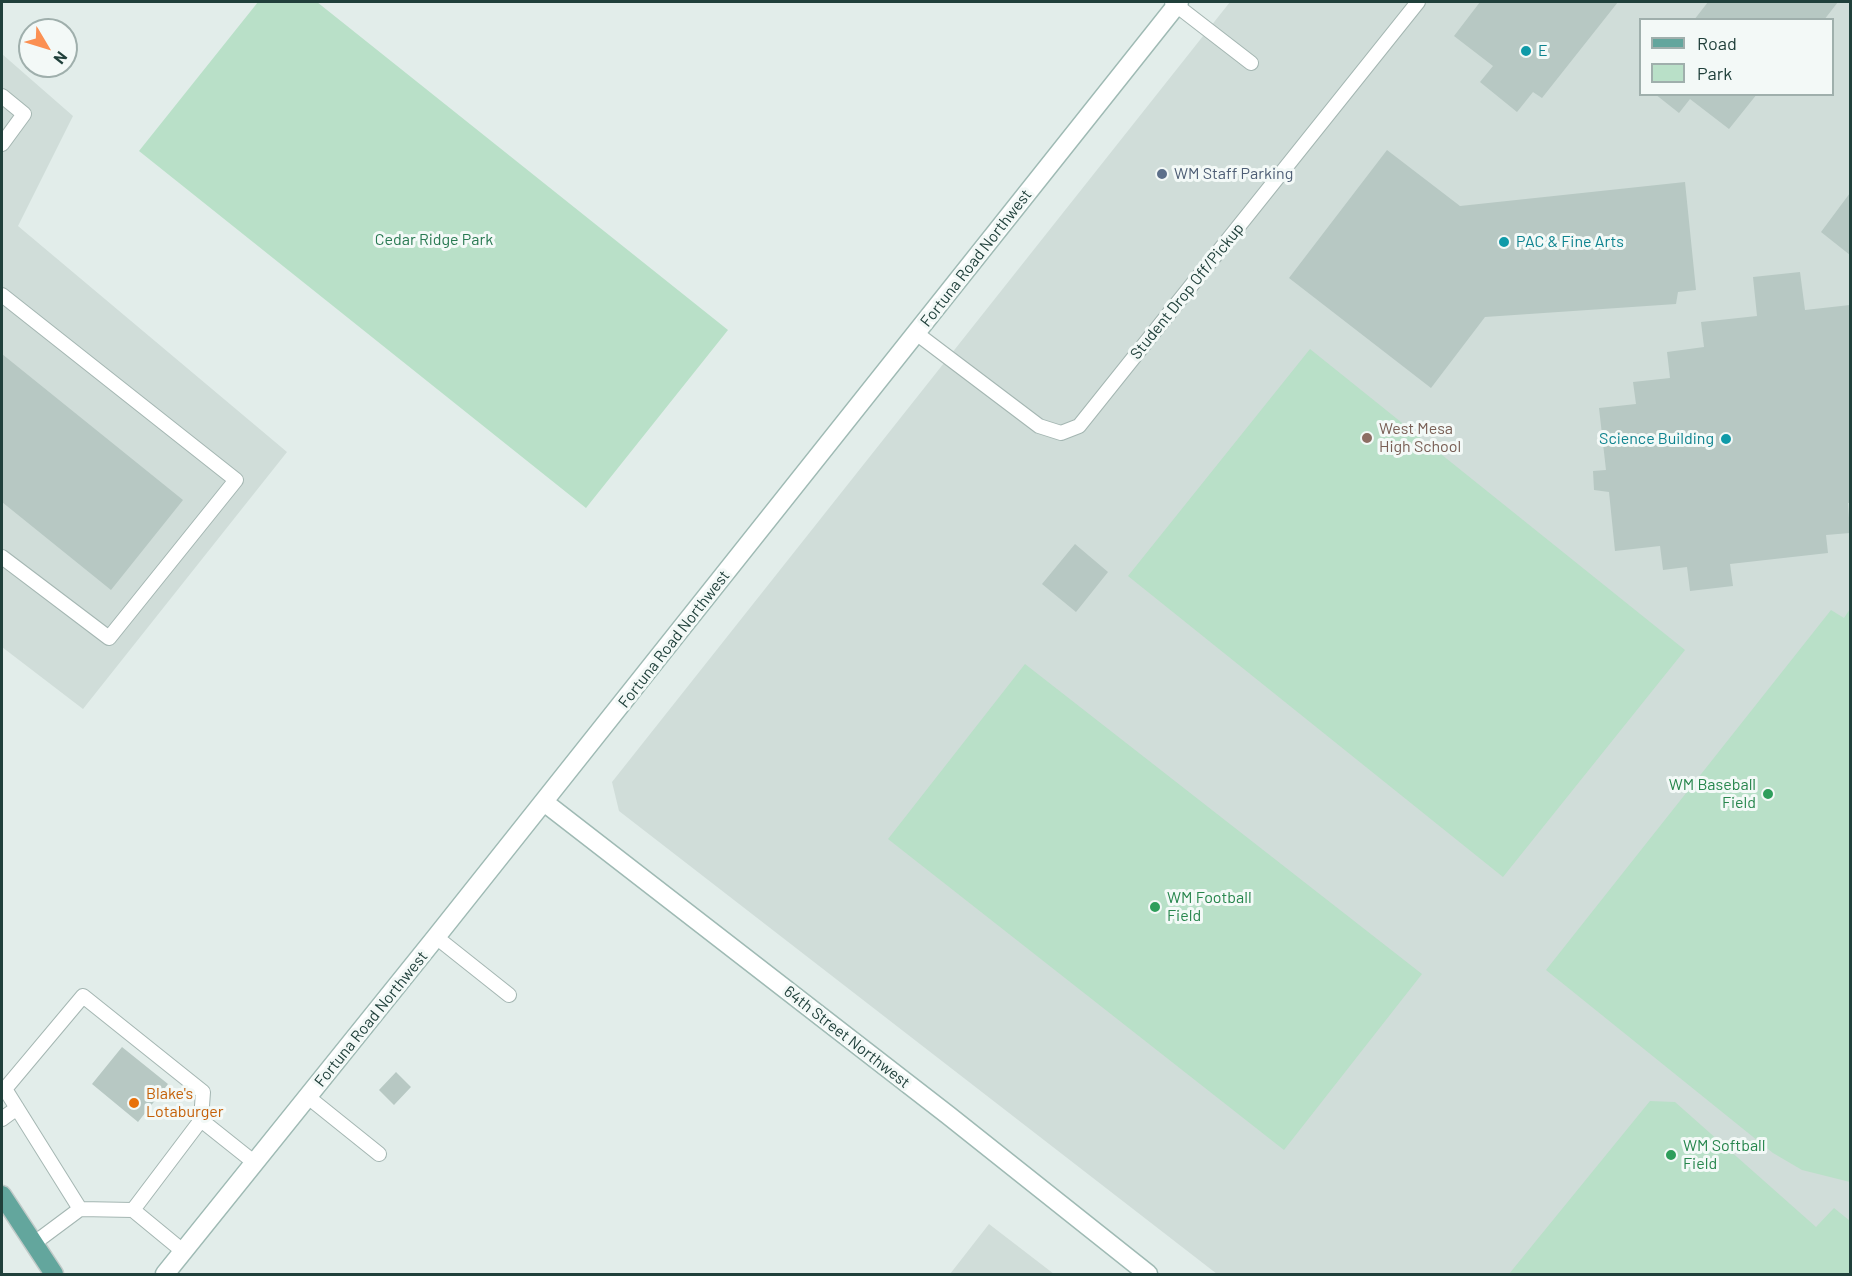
<!DOCTYPE html>
<html>
<head>
<meta charset="utf-8">
<style>
	body { margin:0 }
	#map { position:relative; width:1852px; height:1276px; overflow:hidden; background:#e2edea; font-family:Barlow,sans-serif }
	canvas { display:block }
	.frame { position:absolute; inset:0; border:3px solid #20403b; pointer-events:none }
	.legend { position:absolute; left:1639px; top:18px; width:195px; height:78px; box-sizing:border-box; background:#f3f9f7; border:2px solid #9fafac; margin:0; padding:8px 10px; list-style:none; font-size:18px; color:#20403b }
	.legend li { display:flex; align-items:center; gap:12px; height:30px }
	.legend b { width:30px; border:2px solid #9fafac }
	.north { position:absolute; left:18px; top:18px; width:60px; height:60px; box-sizing:border-box; background:#f3f9f7; border:2px solid #9fafac; border-radius:50%; rotate:128deg; font-size:16px; font-weight:700; line-height:24px; text-align:center; color:#20403b }
	.north::after { content:''; display:block; margin:auto; width:21px; height:27px; background:#fb9052; clip-path:polygon(50% 0,100% 100%,50% 72%,0 100%) }
</style>
</head>
<body>
<div id="map">
<canvas width="1852" height="1276"></canvas>
<div class="frame"></div>
<ul class="legend">
<li><b style="height:8px;background:#63a69d"></b>Road</li>
<li><b style="height:16px;background:#b9e0c8"></b>Park</li>
</ul>
<div class="north">N</div>
</div>
<script>
const ctx = document.querySelector('canvas').getContext('2d');
ctx.lineJoin = 'round';
function paint(path, color) {
  ctx.fillStyle = color;
  ctx.fill(path, 'evenodd');
}
function strokePath(path, color, width, dash) {
  ctx.strokeStyle = color;
  ctx.lineWidth = width;
  ctx.lineCap = dash ? 'butt' : 'round';
  ctx.setLineDash(dash || []);
  ctx.stroke(path);
}
function label(font, color, halo, rows, align = 'center') {
  ctx.font = font + ' Barlow,sans-serif';
  ctx.lineWidth = 6;
  ctx.setLineDash([]);
  ctx.textBaseline = 'middle';
  ctx.strokeStyle = halo;
  ctx.fillStyle = color;
  for (const [text, x, y, turn = 0] of rows) {
    ctx.save();
    ctx.translate(x, y);
    ctx.rotate((+turn || 0) * Math.PI / 180);
    ctx.textAlign = isNaN(turn) ? turn : align;
    if (halo) ctx.strokeText(text, 0, 0);
    ctx.fillText(text, 0, 0);
    ctx.restore();
  }
}
paint(new Path2D(`
	M1230 2H1850V1274H1217L619 811 612 782ZM1640 20H1832V94H1640Z
	M2 54 73 116 18 226 287 452 83 709 2 647Z
	M989 1224 1054 1274H950Z`), '#d0ddd9');
paint(new Path2D(`
	M258 2H317L728 330 586 508 139 151Z
	M1310 349 1685 650 1503 877 1128 576Z
	M1850 609V1182L1802 1170 1773 1153 1546 970 1831 610 1844 618Z
	M1025 664 1422 974 1284 1150 888 839Z
	M1650 1101 1675 1102 1816 1227 1834 1208 1850 1221V1274H1509Z`), '#b9e0c8');
paint(new Path2D(`
	M1480 2H1618L1542 98 1533 92 1517 112 1480 82 1493 66 1454 36Z
	M1708 2H1838L1824 20H1694Z
	M1655 94H1757L1729 129 1690 99 1679 113Z
	M1387 150 1460 206 1685 182 1696 290 1678 292 1676 304 1485 317 1431 388 1289 278Z
	M1850 193V255L1821 232Z
	M1800 272 1805 310 1850 305V503H1848L1850 533 1826 535 1828 553 1730 564 1733 586 1690 591 1687 567 1663 570 1660 546 1615 551 1609 492 1594 490 1593 471 1606 470 1599 408 1636 404 1633 382 1670 378 1667 352 1704 347 1701 322 1757 316 1753 277Z
	M2 354 183 500 111 590 2 502Z
	M1075 544 1108 572 1076 612 1042 584Z
	M122 1047 168 1084 138 1122 92 1084Z
	M396 1072 411 1087 394 1105 379 1090Z`), '#b7c8c3');
const lane = new Path2D(`
	M1172 2 1251 63
	M2 96 24 114 2 144
	M2 295 236 480 109 638 2 557
	M916 333 1039 426 1061 433 1079 426 1418 2
	M436 937 509 995
	M308 1097 379 1154
	M2 1119 17 1108
	M201 1120 203 1092 83 996 5 1089 80 1209 133 1210 201 1120 255 1163
	M133 1210 184 1252
	M33 1244 80 1209`);
const secondary = new Path2D(`
	M544 802 948 1115 1148 1274
	M165 1274 436 937 1179 2`);
const primary = new Path2D(`
	M2 1195 54 1274`);
strokePath(lane, '#a4b6b2', 16);
strokePath(secondary, '#9fbab4', 21);
strokePath(primary, '#c1cac8', 21);
strokePath(lane, '#fff', 14);
strokePath(secondary, '#fff', 18);
strokePath(primary, '#63a69d', 18);
for (const [x, y, r, color] of [
	[1526,51,6,"#0f9aa8"],
	[1162,174,6,"#5c6f8a"],
	[1504,242,6,"#0f9aa8"],
	[1367,438,6,"#8d6e63"],
	[1726,439,6,"#0f9aa8"],
	[1768,794,6,"#2e9e5b"],
	[1155,907,6,"#2e9e5b"],
	[134,1103,6,"#e8710a"],
	[1671,1155,6,"#2e9e5b"]
]) {
  const dot = new Path2D();
  dot.arc(x, y, r, 0, 2 * Math.PI);
  ctx.fillStyle = color;
  ctx.fill(dot);
  strokePath(dot, '#f3f9f7', 2);
}
label('16px', '#0d838f', '#f3f9f7', [
	["E",1538,51],
	["PAC & Fine Arts",1516,242],
	["Science Building",1714,439,"right"]
], 'left');
label('16px', '#4e5e75', '#f3f9f7', [
	["WM Staff Parking",1174,174]
], 'left');
label('16px', '#287951', '#f3f9f7', [
	["Cedar Ridge Park",434,240]
]);
label('16px', '#20403b', '#f3f9f7', [
	["Fortuna Road Northwest",976,258,-52],
	["Student Drop Off/Pickup",1187,291,-51],
	["Fortuna Road Northwest",674,639,-52],
	["Fortuna Road Northwest",371,1019,-51],
	["64th Street Northwest",847,1037,38]
]);
label('16px', '#785e54', '#f3f9f7', [
	["West Mesa",1379,429],
	["High School",1379,447]
], 'left');
label('16px', '#27864d', '#f3f9f7', [
	["WM Baseball",1756,785,"right"],
	["Field",1756,803,"right"],
	["WM Football",1167,898],
	["Field",1167,916],
	["WM Softball",1683,1146],
	["Field",1683,1164]
], 'left');
label('16px', '#c56008', '#f3f9f7', [
	["Blake's",146,1094],
	["Lotaburger",146,1112]
], 'left');
</script>
</body>
</html>
